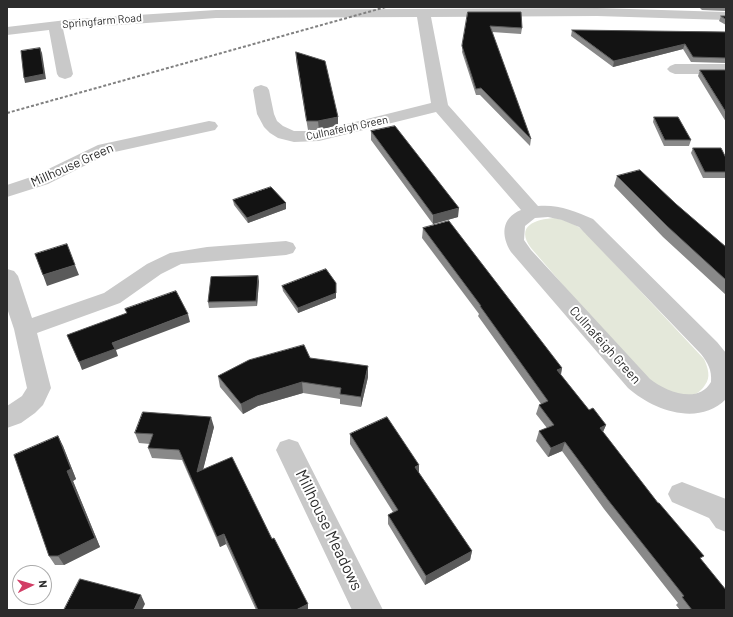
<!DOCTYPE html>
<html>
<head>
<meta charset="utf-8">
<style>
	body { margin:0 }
	#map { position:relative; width:733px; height:617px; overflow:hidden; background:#fff; font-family:Barlow,sans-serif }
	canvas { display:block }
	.frame { position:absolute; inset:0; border:8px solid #2c2c2c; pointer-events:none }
	.north { position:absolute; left:12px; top:565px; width:40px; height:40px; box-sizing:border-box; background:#fff; border:1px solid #ababab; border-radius:50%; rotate:85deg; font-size:11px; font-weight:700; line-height:16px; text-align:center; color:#2c2c2c }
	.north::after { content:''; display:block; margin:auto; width:14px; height:18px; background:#d23e66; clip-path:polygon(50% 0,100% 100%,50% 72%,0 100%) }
</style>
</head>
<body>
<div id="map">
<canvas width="733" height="617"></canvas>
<div class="frame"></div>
<div class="north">N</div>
</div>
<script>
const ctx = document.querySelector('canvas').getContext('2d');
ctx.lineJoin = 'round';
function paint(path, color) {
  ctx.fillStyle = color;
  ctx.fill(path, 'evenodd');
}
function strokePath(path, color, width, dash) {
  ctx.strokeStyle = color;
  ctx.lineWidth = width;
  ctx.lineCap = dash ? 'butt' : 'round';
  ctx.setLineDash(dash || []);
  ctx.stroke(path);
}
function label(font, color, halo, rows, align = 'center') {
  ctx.font = font + ' Barlow,sans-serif';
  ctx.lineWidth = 4;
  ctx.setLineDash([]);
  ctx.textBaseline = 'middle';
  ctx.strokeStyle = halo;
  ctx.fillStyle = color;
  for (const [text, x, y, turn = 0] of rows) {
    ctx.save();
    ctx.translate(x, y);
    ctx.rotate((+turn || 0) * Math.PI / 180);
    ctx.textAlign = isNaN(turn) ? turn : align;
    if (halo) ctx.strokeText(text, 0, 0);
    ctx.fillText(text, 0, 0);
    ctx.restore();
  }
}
paint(new Path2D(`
	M555 218C568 221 576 224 586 233L704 359C708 368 711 377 705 385 691 408 659 389 643 378 633 371 619 351 611 341 584 310 558 279 531 248 515 226 535 219 555 218Z`), '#e4e8da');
paint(new Path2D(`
	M597 8 726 12V20L597 16 431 17 448 105 538 206C557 204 575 211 593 219L717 342 726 353V399C698 427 653 410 628 388L511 252C501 236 501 218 521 210L436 112 319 141 294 142 278 138 270 133 264 127 257 114 253 90 255 87 261 85 267 87 269 90 274 114 277 121 283 126 294 131H319L431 103 417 17 216 18 63 29 73 74 71 77 65 79 59 77 57 74 49 30 7 35V27L75 19 216 10ZM548 217 562 220 579 227 701 354C708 363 712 370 711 382 698 405 665 391 650 379L531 250 524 240 525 226 535 218Z
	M675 64H726V74H675L670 72 667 69 670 66Z
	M209 121 215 122 218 126 215 130 110 153 48 184 7 197V185L34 176 98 145Z
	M286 241 293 243 296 248 293 253 286 255 181 264 161 274 120 303 37 333 51 388 43 405 35 413 21 423 7 428V406L22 396 27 388 14 329 7 308V269L14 271 18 276 32 318 104 293 147 264 170 253 207 247Z
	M289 439 298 442 383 610H352L276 450 280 442Z
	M682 482 726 499V532L716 528 709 518 672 502 668 494 672 486Z`), '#c9c9c9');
strokePath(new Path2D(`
	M7 113 386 7`), '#818181', 2, [3, 2]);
paint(new Path2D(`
	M68 7H77L74 8H69Z
	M699 7H726V11L702 10Z
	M468 12 522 28 521 34 492 32 531 139 530 146 480 95H476L462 52Z
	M721 16H726V25L719 21Z
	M572 30 726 32V63L691 62 683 49 613 67 571 36Z
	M296 52 338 125 319 130H308L296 60Z
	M700 70H726V122L698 76Z
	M654 117 691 140 689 146H664L653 122Z
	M371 131 458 217 433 224 371 140Z
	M693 148 726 158V178H703L691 153Z
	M617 176 676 204 726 247V295L663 237 614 186Z
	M233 200 286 203V209L248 223 234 205Z
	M423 228 562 368 561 375 589 410 606 425 603 432 701 560 726 610H680L676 605 678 603 604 509 562 451 548 457 536 441 539 431 547 428 536 414 539 405 541 404 478 316 479 314 422 238Z
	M259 281 257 306 209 308 208 302Z
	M282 286 336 298 298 313 283 291Z
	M310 358 368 377 361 407 340 404V399L303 393 258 406 243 414 220 387 218 376Z
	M214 427 203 469 272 539 308 610H256L226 544 220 547 182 460 152 458 148 448 150 444 139 443 135 433Z
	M350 434 472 551 470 560 425 585 388 524V515L393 512 350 444Z
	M58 436 63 446 76 479 73 481 100 547 64 565H55L49 556Z`), '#898989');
paint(new Path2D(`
	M685 44 683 49 613 67 614 61Z
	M40 48 42 53 46 79 25 83 24 78Z
	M338 117V125L319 130 318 121Z
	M286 203V209L248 223 247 218Z
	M459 208 458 217 433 224V215Z
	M75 265 79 275 47 286 43 275Z
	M258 276 259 281 257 306 256 301Z
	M336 283V298L298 313V308Z
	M188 314 190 322 116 350 118 356 82 370 79 362 112 343Z
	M368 366V377L361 407V397Z
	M562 368 560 378 557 370Z
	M302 382 303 393 258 406 243 414 241 404 257 396Z
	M211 417 214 427 200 482 197 472Z
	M606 425 602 434 600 428Z
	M58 436 63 446 76 479 73 481 100 547 64 565 58 556 67 471Z
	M565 442 562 451 548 457 551 448Z
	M419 465V475L415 467Z
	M224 534 226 544 220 547 217 537Z
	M472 551 470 560 425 585 426 576Z
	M141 595 145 604 142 610H134Z
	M308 604V610H296Z`), '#5a5a5a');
const building = new Path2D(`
	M468 12H521L522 28 490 26 531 139 481 88 476 89 462 46Z
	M721 16H726V19Z
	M572 30 726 32V58L693 57 685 44 614 61Z
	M40 48 44 74 24 78 21 51Z
	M296 52 325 61 338 117 318 121H307Z
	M700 70H726V112Z
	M654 117H678L691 140H665Z
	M395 126 459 208 433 215 371 131Z
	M693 148H721L726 158V172H705Z
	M640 170 676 204 726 247V280L667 226 617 176Z
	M271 187 286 203 247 218 233 200Z
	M449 221 562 368 557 370 589 410 593 408 606 425 600 428 658 503H659L704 556 700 558 726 590V610H692L682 597 684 596 608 500 565 442 551 448 539 431 554 425 539 405 548 401 480 306H481L423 228Z
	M67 244 75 265 43 275 35 254Z
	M326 269 336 283V293L298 308 282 286Z
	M258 276 256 301 208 302 211 277Z
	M176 291 188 314 112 343 115 349 79 362 67 335 127 313 125 309Z
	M304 345 310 358 368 366 361 397 340 394 341 388 302 382 257 396 241 404 218 376 249 360Z
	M143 412 211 417 197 472 232 457 272 539 274 538 308 604 296 610H258L224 534 217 537 179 450 148 448 153 434 135 433Z
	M387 417 419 465 415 467 472 551 426 576 388 515 398 510 350 434Z
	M58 436 71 469 67 471 95 538 58 556H49L14 455Z
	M80 579 141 595 134 610H64Z`);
paint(building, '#131313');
strokePath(building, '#5a5a5a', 1);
label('11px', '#2c2c2c', '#fff', [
	["Springfarm Road",102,21,-5],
	["Cullnafeigh Green",347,128,-12]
]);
label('13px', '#2c2c2c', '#fff', [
	["Millhouse Green",72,165,-24],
	["Cullnafeigh Green",605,345,48]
]);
label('16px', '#2c2c2c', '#fff', [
	["Millhouse Meadows",329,530,64]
]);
</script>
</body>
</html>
